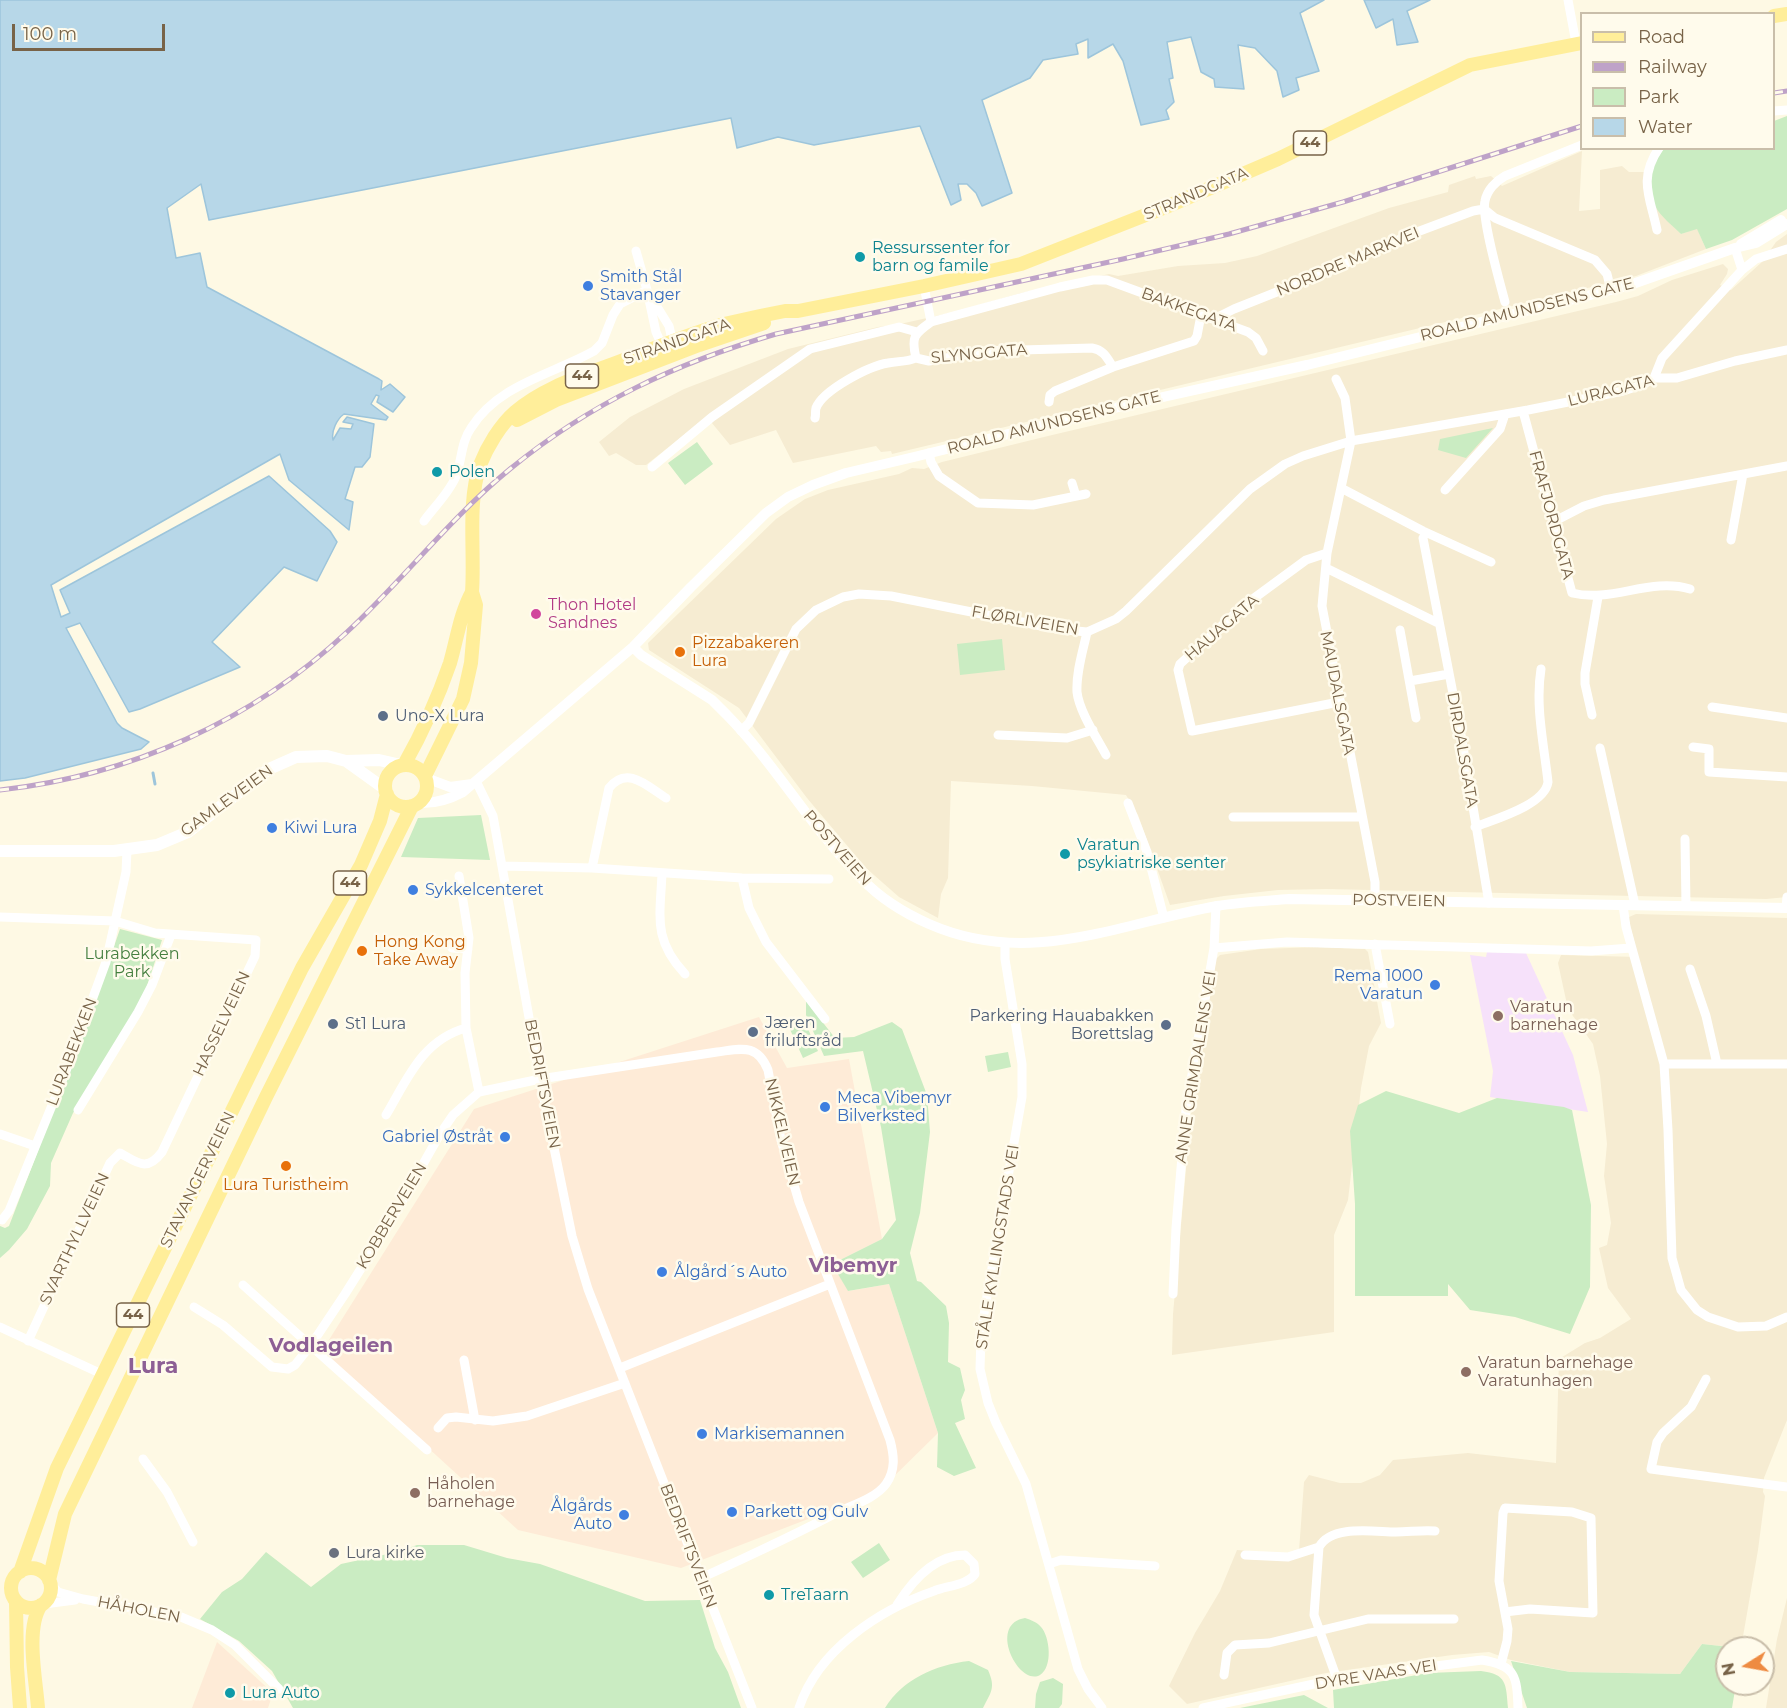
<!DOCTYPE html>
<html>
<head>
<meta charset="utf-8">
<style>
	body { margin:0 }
	#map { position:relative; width:1787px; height:1708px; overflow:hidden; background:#fef9e4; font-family:Montserrat,sans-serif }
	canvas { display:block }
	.legend { position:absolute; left:1580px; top:12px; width:195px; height:138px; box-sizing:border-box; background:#fffbec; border:2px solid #c9beaa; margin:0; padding:8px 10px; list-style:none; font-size:18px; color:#786348 }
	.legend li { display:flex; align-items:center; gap:12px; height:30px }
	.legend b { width:30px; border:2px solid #c9beaa }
	.north { position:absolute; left:1715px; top:1636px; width:60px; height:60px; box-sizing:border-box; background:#fffbec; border:2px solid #c9beaa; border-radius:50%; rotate:259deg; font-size:16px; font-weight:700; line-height:24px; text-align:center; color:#786348 }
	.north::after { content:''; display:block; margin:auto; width:21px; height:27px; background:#ee8b42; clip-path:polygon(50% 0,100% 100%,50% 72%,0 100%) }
	.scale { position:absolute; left:12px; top:24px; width:153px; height:27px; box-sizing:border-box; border:3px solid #786348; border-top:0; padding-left:8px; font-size:18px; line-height:21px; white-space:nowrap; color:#786348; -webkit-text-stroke:4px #fffbec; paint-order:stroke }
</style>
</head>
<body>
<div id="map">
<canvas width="1787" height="1708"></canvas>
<ul class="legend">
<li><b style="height:8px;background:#ffee9a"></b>Road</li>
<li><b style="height:8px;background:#bea2c8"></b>Railway</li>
<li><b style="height:16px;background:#caecc2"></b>Park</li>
<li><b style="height:16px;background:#b7d7e8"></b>Water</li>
</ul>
<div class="north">N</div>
<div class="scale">100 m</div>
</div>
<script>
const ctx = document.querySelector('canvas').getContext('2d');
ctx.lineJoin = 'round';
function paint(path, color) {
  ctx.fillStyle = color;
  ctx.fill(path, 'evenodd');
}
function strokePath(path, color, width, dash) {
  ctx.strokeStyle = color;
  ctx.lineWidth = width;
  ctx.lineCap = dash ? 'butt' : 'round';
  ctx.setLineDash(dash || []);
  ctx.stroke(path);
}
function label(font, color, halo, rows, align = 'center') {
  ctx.font = font + ' Montserrat,sans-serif';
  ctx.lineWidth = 5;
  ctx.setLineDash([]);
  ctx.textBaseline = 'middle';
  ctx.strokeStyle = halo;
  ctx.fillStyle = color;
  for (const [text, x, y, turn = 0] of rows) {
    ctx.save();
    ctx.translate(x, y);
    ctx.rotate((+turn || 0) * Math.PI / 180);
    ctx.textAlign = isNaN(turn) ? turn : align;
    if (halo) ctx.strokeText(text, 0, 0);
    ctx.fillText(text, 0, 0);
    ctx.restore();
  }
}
paint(new Path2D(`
	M1582 151 1579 211 1600 209V170L1622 166 1629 172H1650L1655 206 1681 234 1697 228 1706 249 1636 276 1596 286 892 454 891 451 881 452 876 446 793 463 776 430 730 445 707 417 646 465H636L616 453 609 456 599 442 630 417 684 389 788 349 878 327 900 324 954 312 1021 293 1109 274 1118 276 1178 266 1225 263 1257 256 1389 208 1448 192 1449 185 1475 176 1476 179 1491 176 1502 186Z
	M1787 234V897L1766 899 1326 889 1278 890 1224 896 1170 905 1138 815 1126 795 1032 786 951 781 948 878 941 894 938 918 899 897 866 868 807 798 739 708 649 650 648 643 776 519 805 499 828 490 899 474 912 468 924 469 942 462 1048 436 1616 302 1638 296 1672 280 1723 264 1728 269 1727 274 1720 285 1731 290 1762 262 1776 242Z
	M1636 914 1787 918V1420L1764 1478 1763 1492 1765 1496 1758 1550 1741 1648 1702 1644 1680 1674 1570 1672 1511 1660 1489 1652 1452 1655 1326 1673 1187 1704 1169 1686 1195 1633 1220 1591 1237 1550 1289 1554 1299 1551 1304 1482 1309 1475 1340 1483H1361L1380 1475 1393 1460 1468 1453 1556 1463 1559 1359 1585 1343 1600 1338 1631 1319 1608 1288 1599 1248 1607 1245 1611 1223 1604 1176 1607 1144 1600 1076 1593 1044 1568 1009 1558 963 1561 955 1638 957 1629 920V917Z
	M1318 947 1365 949 1368 952 1381 1023 1369 1046 1361 1088 1348 1200 1334 1235V1332L1172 1355 1173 1314 1192 1102 1216 959 1220 955 1261 949Z
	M1787 1598V1708H1766L1777 1639Z`), '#f6ecd2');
paint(new Path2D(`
	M759 1017 787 1068 849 1059 882 1239 832 1264 849 1291 889 1284 938 1433 878 1492 681 1568 518 1530 322 1351 474 1109Z
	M217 1642 273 1693 268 1708H192Z`), '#feebd7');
paint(new Path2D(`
	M1487 952 1526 953 1573 1055 1588 1112 1490 1097 1493 1071 1470 955 1486 957Z`), '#f6e1fa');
paint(new Path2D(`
	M1787 116V209L1732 240 1706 249 1697 229 1681 234C1673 226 1661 217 1655 206 1644 187 1651 164 1664 149L1774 148V121Z
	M1493 428 1466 458 1438 450 1440 439Z
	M697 442 713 464 685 485 668 463Z
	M1002 639 1005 670 960 675 957 644Z
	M481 815 490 860 401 857 418 818Z
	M120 929 162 940 144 995 73 1113 51 1163 50 1186 27 1229 9 1250 0 1258V1226L5 1228 9 1226 90 1016Z
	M806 1001 835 1038 854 1037 892 1022 902 1029 927 1095 930 1132 920 1213 910 1253 917 1281 921 1282 946 1306 949 1323 948 1362 960 1368 965 1390 961 1400 965 1419 955 1423 976 1468 954 1476 937 1467 938 1433 889 1284 848 1291 832 1264 882 1239 896 1220 881 1127 863 1051 824 1056 806 1015Z
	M803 1018 818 1051 803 1058 788 1025Z
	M1008 1052 1011 1067 988 1072 985 1056Z
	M1386 1091 1459 1113 1497 1098 1564 1107 1572 1110 1591 1205 1590 1287 1570 1334 1515 1317 1470 1310 1448 1284V1296H1355V1204L1350 1131 1358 1105Z
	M879 1543 890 1560 863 1578 851 1562Z
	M417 1545H464L507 1558 540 1564 645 1601 700 1600 715 1648 728 1672 741 1708H293L272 1671 239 1641 200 1619 222 1592 242 1579 266 1552 311 1587 341 1564 397 1552Z
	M1025 1618C1031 1620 1037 1622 1041 1627 1050 1637 1053 1667 1040 1675 1019 1687 987 1624 1025 1618Z
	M1702 1644 1740 1648H1727V1684H1736L1732 1708H1527L1511 1661 1570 1672 1680 1674Z
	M969 1661 988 1670C996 1688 991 1692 983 1708H885C903 1679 935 1665 969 1661Z
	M1481 1671C1507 1674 1506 1684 1508 1708H1334L1333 1690 1428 1673Z
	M1053 1678 1063 1684 1062 1704 1059 1708H1035L1036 1694 1040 1682Z
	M1304 1695 1328 1708H1240Z`), '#caecc2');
const water = new Path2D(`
	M0 0H1324L1300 13 1319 71 1296 78 1299 90 1283 97 1277 71 1255 48 1238 45 1244 89 1215 87 1214 79 1201 72 1191 37 1167 42 1173 78 1169 79 1174 102 1166 110 1169 119 1141 125 1123 61 1113 44 1088 58V39L1076 44 1078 54 1043 60 1030 78 982 100 1012 193 982 206 976 193 967 184H958L961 200 951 205 920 126 814 145 778 137 737 148 731 118 209 220 201 184 167 208 176 258 200 253 207 287 379 379 382 381 381 390 390 384 405 397 393 412 377 402 379 396 376 395 371 404 388 417 386 420 344 414C337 419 331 431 333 440L340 428 351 429 353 424 343 422 347 417 374 424 370 457 362 467H355L345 499 353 502 349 530 289 480 280 454 51 585 61 617 70 613 60 590 269 476 330 531 337 542 317 581 284 567 212 642 240 667 140 709 129 712 80 623 66 628 117 723 122 728 149 742 141 749 25 778 0 781Z
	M1364 0H1430L1407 11 1418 42 1397 45 1393 19 1376 28Z`);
paint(water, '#b7d7e8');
strokePath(water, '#9dc5db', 1.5);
strokePath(new Path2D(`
	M153 773 155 784`), '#9dc5db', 3);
strokePath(new Path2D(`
	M1568 0 1576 43
	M1774 111 1787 110
	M1484 209 1495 218 1595 260 1607 274 1611 290
	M1657 230C1650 197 1638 179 1659 148
	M636 251 647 290 656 332 663 348
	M1742 270 1756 259 1787 249
	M924 286 931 322C914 334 911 337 916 358L929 361 986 351 1092 348C1104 350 1107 358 1113 367
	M651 297 669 326 673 344
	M1505 302C1500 283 1481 217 1485 201 1487 190 1496 181 1505 176L1582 145
	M1214 319 1234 309 1327 272 1409 235 1473 211 1484 209
	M931 322 1060 287 1093 280H1107L1248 332 1256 338 1263 351
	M1654 378 1662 358 1742 270 1735 248
	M1336 379 1345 398 1351 441 1327 553 1322 606 1375 882V900
	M1049 402 1050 395 1055 391 1113 367 1194 341 1197 336 1201 315
	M1523 411 1572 593C1612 603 1650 577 1690 589
	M815 418C816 415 815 412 816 408 823 390 869 366 888 363 898 361 907 362 916 358
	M929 453 931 462 939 476 978 503 1033 505 1086 494
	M652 467 712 417 810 349 899 327 917 332
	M1072 483 1076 496
	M1341 488 1423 531 1491 562
	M1445 490 1500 429 1505 414
	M424 521C434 507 450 492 456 476 462 460 461 442 471 428 499 384 551 375 594 351L602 343 613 315 620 304 647 290
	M1553 522 1584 506 1604 500 1787 466
	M1423 538 1461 735 1489 903
	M1731 540 1743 474
	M1327 553 1306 560 1242 607 1180 664 1178 670 1192 731 1339 702
	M1326 568 1438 623
	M1400 630 1416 718
	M1087 632C1083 651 1076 672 1077 692 1079 711 1097 738 1106 755
	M1410 681 1449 674
	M1712 707 1787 718
	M1592 715 1585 684V673L1598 597
	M741 731 749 723 796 629 816 610 843 597 859 594 891 596 1057 629 1087 632 1116 619 1126 611 1250 489 1285 464 1303 456 1351 441 1528 410 1623 391 1642 385 1654 378H1677L1735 361 1787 350
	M998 735 1067 738 1093 730
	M1693 747 1709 749V772L1787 777
	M1600 748 1635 905
	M476 781 493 816 540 1079 572 1236 588 1289 752 1708
	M1128 803 1147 852 1164 918
	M1233 817H1362
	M1475 827C1495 819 1545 805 1548 782 1544 745 1535 706 1541 669
	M1685 839 1686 906
	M502 866 592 868 742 878 829 879
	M592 868 609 788C627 765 647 786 666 798
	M662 874C660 917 653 940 685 974
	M459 876 469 938 465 973 466 1028 479 1092
	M742 878 749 908 766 942 825 1019
	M1623 905 1626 927 1664 1064 1668 1130 1672 1258 1681 1290 1697 1310 1708 1317 1738 1327 1766 1326 1787 1317
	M1216 906 1214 948 1287 942 1591 951 1631 948
	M1786 908 1787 897
	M0 917 115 921 155 933 256 940 255 956 162 1152C147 1172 138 1163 120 1153L110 1163 28 1341
	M1005 944V959L1022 1064V1097L986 1302 981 1337 980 1369 988 1403 996 1423 1026 1484 1078 1669 1088 1689 1102 1708
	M1375 944 1390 1024
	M452 948 468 949
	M1690 969 1706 1016 1717 1064
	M1664 1064H1787
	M78 1110 138 1012 152 985 171 935
	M386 1115C407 1080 422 1040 466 1028
	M0 1134 35 1146
	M2 1220 9 1211 66 1071 106 962 126 872 127 850
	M243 1285 427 1450
	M1173 1294 1176 1228 1186 1109 1214 948
	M194 1307 223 1325 272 1367 288 1369 295 1365 311 1345 345 1294 391 1221 440 1134 453 1115 479 1092 540 1079 717 1052C741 1049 757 1043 768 1070L781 1140 799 1202 890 1440C894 1455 896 1470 886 1484 876 1498 853 1505 838 1512 793 1536 747 1557 701 1578
	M0 1327 104 1375
	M464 1360 475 1420
	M620 1368 830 1284
	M1706 1379 1691 1407 1663 1433 1657 1442 1651 1469 1787 1487
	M438 1428 447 1418 456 1417 493 1421 527 1416 625 1383
	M143 1459 167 1492 193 1542
	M1319 1547 1314 1615 1337 1679
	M1245 1555 1288 1557 1319 1547C1332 1524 1375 1532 1396 1532 1409 1532 1422 1530 1435 1531
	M1049 1564 1061 1560 1155 1566
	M51 1584 58 1592 83 1599 181 1617 212 1630 235 1645 279 1689
	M44 1604 75 1600
	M1501 1664 1507 1641 1508 1629 1499 1581 1503 1513 1505 1508 1572 1512 1591 1518 1593 1613 1530 1609 1505 1612
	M1224 1675 1227 1653 1235 1645 1269 1643 1368 1619H1454
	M799 1708C818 1650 879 1610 934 1591 946 1586 968 1585 975 1574L974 1564 965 1555C935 1555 912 1581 897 1605
	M1203 1708 1337 1679 1482 1660C1516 1665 1517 1677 1518 1708`), '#fff', 9);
strokePath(new Path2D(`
	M1741 244 1781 220
	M633 647 641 655 712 700 727 715C776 765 812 829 862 879 881 899 904 913 929 924 1029 968 1117 924 1217 906 1241 902 1265 901 1289 899L1787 908
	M426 778 450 787 472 784
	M418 803C435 804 448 800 463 792L633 647 691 587 766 513 788 497 813 485 846 473 914 457 1127 405 1307 365 1627 286 1735 248 1756 243 1787 224`), '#fff', 10);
strokePath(new Path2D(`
	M346 761 385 789
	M0 851H114L157 845 188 832 269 769 296 757 327 756 346 761 379 760 401 765`), '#fff', 12);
strokePath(new Path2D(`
	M1774 16 1787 14
	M517 420 556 400 699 345 764 323
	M404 765C422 733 438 698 450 663 457 639 460 614 472 592
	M385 786a21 21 0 1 1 42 0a21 21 0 1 1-42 0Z
	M425 776 463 699 471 663 476 605 472 592C475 552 467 503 480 465 487 447 500 425 515 412 543 388 579 377 613 364 650 350 686 335 724 324L760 316 785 311H798L924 286 1021 264 1166 207 1278 159 1470 65 1582 43
	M11 1588a20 20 0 1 1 40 0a20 20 0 1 1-40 0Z
	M20 1572 57 1468 302 968 361 865 380 821 387 794
	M49 1580 65 1514 266 1097 412 806
	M16 1601 17 1667 20 1708
	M38 1708C36 1680 25 1628 41 1605`), '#ffee9a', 14);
const rail = new Path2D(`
	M1774 93 1787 91
	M0 790C129 776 252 721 347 632 403 580 450 518 510 469 591 403 676 363 776 334L1123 259 1229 234 1343 202 1582 126`);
strokePath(rail, '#bea2c8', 5);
strokePath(rail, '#fffbec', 3, [9]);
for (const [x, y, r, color] of [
	[860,257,6,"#0f9aa8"],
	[588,286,6,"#3f7fe0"],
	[437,472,6,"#0f9aa8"],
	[536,614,6,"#d1479c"],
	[680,652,6,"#e8710a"],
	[383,716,6,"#5c6f8a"],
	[272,828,6,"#3f7fe0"],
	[1065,854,6,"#0f9aa8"],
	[413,890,6,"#3f7fe0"],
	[362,951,6,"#e8710a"],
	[1435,985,6,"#3f7fe0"],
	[1498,1016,6,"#8d6e63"],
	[333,1024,6,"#5c6f8a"],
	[1166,1025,6,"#5c6f8a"],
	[753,1032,6,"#5c6f8a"],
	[825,1107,6,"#3f7fe0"],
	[505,1137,6,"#3f7fe0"],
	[286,1166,6,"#e8710a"],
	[662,1272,6,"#3f7fe0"],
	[1466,1372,6,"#8d6e63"],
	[702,1434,6,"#3f7fe0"],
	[415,1493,6,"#8d6e63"],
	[732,1512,6,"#3f7fe0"],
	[624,1515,6,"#3f7fe0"],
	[334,1553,6,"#6b7280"],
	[769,1595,6,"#0f9aa8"],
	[230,1693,6,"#0f9aa8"]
]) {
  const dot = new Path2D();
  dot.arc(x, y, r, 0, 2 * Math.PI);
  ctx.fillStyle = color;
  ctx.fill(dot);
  strokePath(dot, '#fffbec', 2);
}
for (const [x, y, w] of [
	[1310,143,33],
	[582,376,33],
	[350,883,33],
	[133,1315,33]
]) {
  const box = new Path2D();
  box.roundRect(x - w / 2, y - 12, w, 24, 4.5);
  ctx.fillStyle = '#fffbec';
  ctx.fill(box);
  strokePath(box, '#786348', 1.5);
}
label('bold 15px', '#786348', null, [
	["44",1310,143],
	["44",582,376],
	["44",350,883],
	["44",133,1315]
]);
label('16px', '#786348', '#fffbec', [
	["STRANDGATA",1196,194,-23],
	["NORDRE MARKVEI",1348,262,-23],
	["BAKKEGATA",1189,310,20],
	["ROALD AMUNDSENS GATE",1527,310,-14],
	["STRANDGATA",677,342,-19],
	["SLYNGGATA",979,354,-5],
	["LURAGATA",1611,391,-14],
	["ROALD AMUNDSENS GATE",1054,423,-14],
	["FRAFJORDGATA",1551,515,75],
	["FLØRLIVEIEN",1025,621,10],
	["HAUAGATA",1222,628,-41],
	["MAUDALSGATA",1337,693,79],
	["DIRDALSGATA",1462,750,80],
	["GAMLEVEIEN",227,801,-36],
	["POSTVEIEN",837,848,49],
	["POSTVEIEN",1399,901,1],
	["HASSELVEIEN",222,1024,-65],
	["LURABEKKEN",72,1052,-69],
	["ANNE GRIMDALENS VEI",1196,1067,-81],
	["BEDRIFTSVEIEN",542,1084,79],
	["NIKKELVEIEN",782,1132,77],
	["STAVANGERVEIEN",198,1180,-64],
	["KOBBERVEIEN",392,1216,-59],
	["SVARTHYLLVEIEN",75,1239,-65],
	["STÅLE KYLLINGSTADS VEI",998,1247,-81],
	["BEDRIFTSVEIEN",688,1546,69],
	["HÅHOLEN",139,1610,11],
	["DYRE VAAS VEI",1376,1675,-9]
]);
label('16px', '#0d838f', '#fffbec', [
	["Ressurssenter for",872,248],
	["barn og famile",872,266],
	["Polen",449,472],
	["Varatun",1077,845],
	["psykiatriske senter",1077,863],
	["TreTaarn",781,1595],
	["Lura Auto",242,1693]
], 'left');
label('16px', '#366cbe', '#fffbec', [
	["Smith Stål",600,277],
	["Stavanger",600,295],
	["Kiwi Lura",284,828],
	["Sykkelcenteret",425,890],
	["Rema 1000",1423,976,"right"],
	["Varatun",1423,994,"right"],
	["Meca Vibemyr",837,1098],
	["Bilverksted",837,1116],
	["Gabriel Østråt",493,1137,"right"],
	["Ålgård´s Auto",674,1272],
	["Markisemannen",714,1434],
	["Ålgårds",612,1506,"right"],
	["Auto",612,1524,"right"],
	["Parkett og Gulv",744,1512]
], 'left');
label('16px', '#b23c85', '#fffbec', [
	["Thon Hotel",548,605],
	["Sandnes",548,623]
], 'left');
label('16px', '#c56008', '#fffbec', [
	["Pizzabakeren",692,643],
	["Lura",692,661],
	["Hong Kong",374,942],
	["Take Away",374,960],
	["Lura Turistheim",286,1185,"center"]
], 'left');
label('16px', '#4e5e75', '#fffbec', [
	["Uno-X Lura",395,716],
	["Parkering Hauabakken",1154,1016,"right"],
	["Borettslag",1154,1034,"right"],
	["Jæren",765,1023],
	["friluftsråd",765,1041],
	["St1 Lura",345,1024]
], 'left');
label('16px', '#457f3f', '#fffbec', [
	["Lurabekken",132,954],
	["Park",132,972]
]);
label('16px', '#785e54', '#fffbec', [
	["Varatun",1510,1007],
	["barnehage",1510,1025],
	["Varatun barnehage",1478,1363],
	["Varatunhagen",1478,1381],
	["Håholen",427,1484],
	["barnehage",427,1502]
], 'left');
label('16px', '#5b616d', '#fffbec', [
	["Lura kirke",346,1553]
], 'left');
label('bold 20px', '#8d5f95', '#fffbec', [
	["Vibemyr",853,1266],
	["Vodlageilen",331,1346]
]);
label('bold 22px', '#8d5f95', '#fffbec', [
	["Lura",153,1367]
]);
</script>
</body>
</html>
